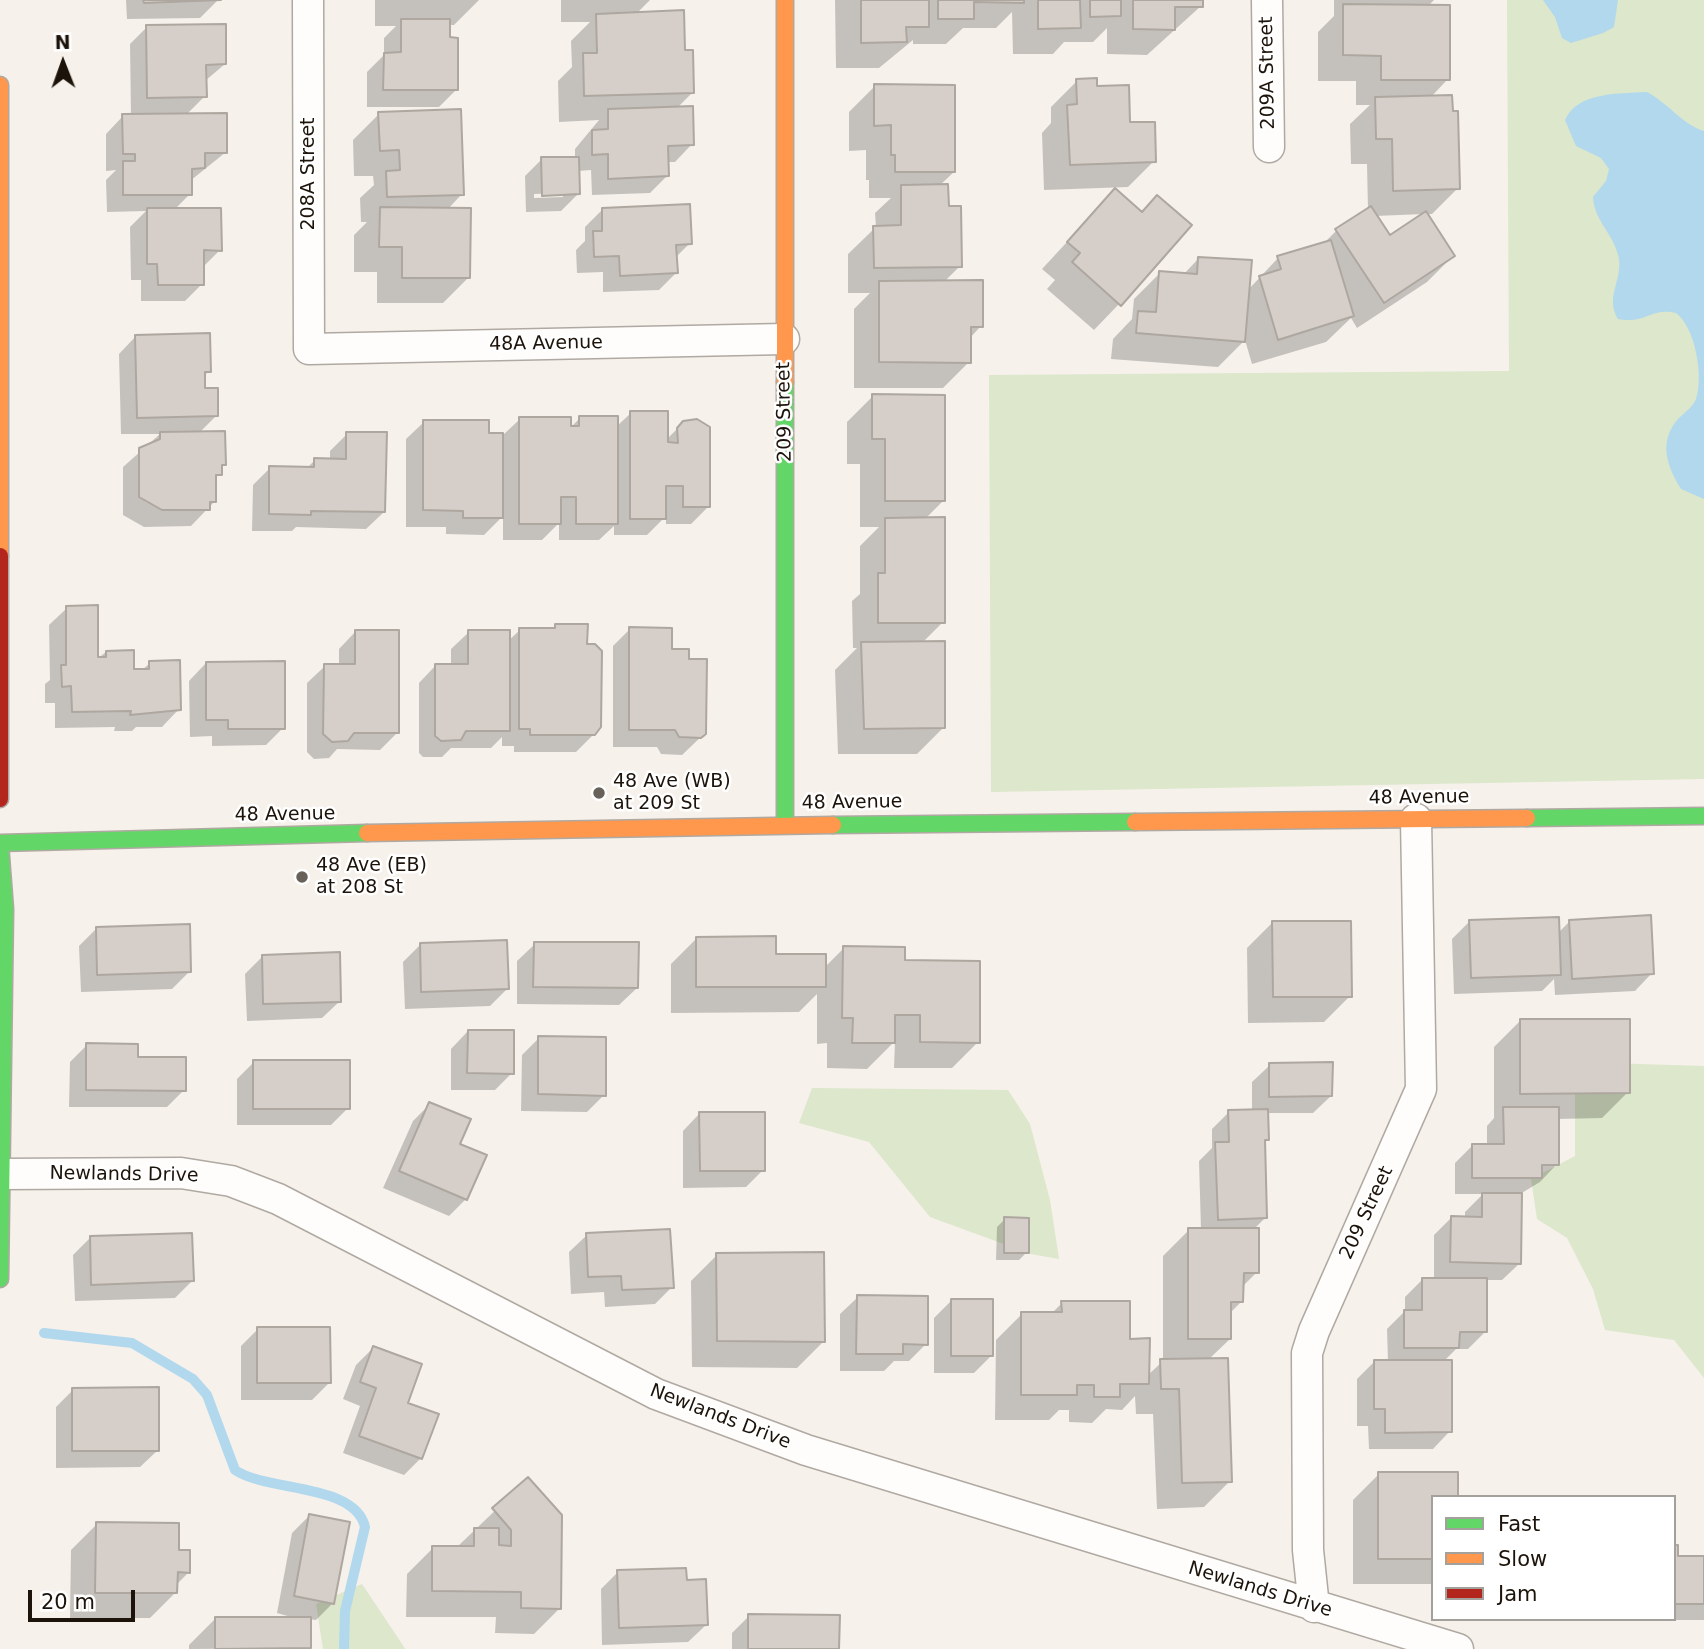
<!DOCTYPE html>
<html>
<head>
<meta charset="utf-8">
<style>
	body { margin:0 }
	#map { position:relative; width:1704px; height:1649px; overflow:hidden; background:#f6f1eb; font-family:"DejaVu Sans",sans-serif }
	canvas { display:block }
	.legend { position:absolute; left:1431px; top:1495px; width:245px; height:126px; box-sizing:border-box; background:#fff; border:2px solid #a4a19d; margin:0; padding:9px 12px; list-style:none; font-size:21px; color:#1c130a }
	.legend li { display:flex; align-items:center; gap:14px; height:35px }
	.legend b { width:35px; border:2px solid #a4a19d }
	.north { position:absolute; left:28px; top:28px; width:70px; height:70px; -webkit-text-stroke:5px #fff; paint-order:stroke; rotate:359deg; font-size:19px; font-weight:700; line-height:28px; text-align:center; color:#1c130a }
	.north::after { content:''; display:block; margin:auto; width:24px; height:32px; background:#1c130a; clip-path:polygon(50% 0,100% 100%,50% 72%,0 100%) }
	.scale { position:absolute; left:28px; top:1590px; width:107px; height:32px; box-sizing:border-box; border:4px solid #1c130a; border-top:0; padding-left:9px; font-size:21px; line-height:24px; white-space:nowrap; color:#1c130a; -webkit-text-stroke:5px #fff; paint-order:stroke }
</style>
</head>
<body>
<div id="map">
<canvas width="1704" height="1649"></canvas>
<ul class="legend">
<li><b style="height:9px;background:#63d668"></b>Fast</li>
<li><b style="height:9px;background:#ff974d"></b>Slow</li>
<li><b style="height:9px;background:#b3261e"></b>Jam</li>
</ul>
<div class="north">N</div>
<div class="scale">20 m</div>
</div>
<script>
const ctx = document.querySelector('canvas').getContext('2d');
ctx.lineJoin = 'round';
function paint(path, color) {
  ctx.fillStyle = color;
  ctx.fill(path, 'evenodd');
}
function strokePath(path, color, width, dash) {
  ctx.strokeStyle = color;
  ctx.lineWidth = width;
  ctx.lineCap = dash ? 'butt' : 'round';
  ctx.setLineDash(dash || []);
  ctx.stroke(path);
}
function label(font, color, halo, rows, align = 'center') {
  ctx.font = font + ' "DejaVu Sans",sans-serif';
  ctx.lineWidth = 5;
  ctx.setLineDash([]);
  ctx.textBaseline = 'middle';
  ctx.strokeStyle = halo;
  ctx.fillStyle = color;
  for (const [text, x, y, turn = 0] of rows) {
    ctx.save();
    ctx.translate(x, y);
    ctx.rotate((+turn || 0) * Math.PI / 180);
    ctx.textAlign = isNaN(turn) ? turn : align;
    if (halo) ctx.strokeText(text, 0, 0);
    ctx.fillText(text, 0, 0);
    ctx.restore();
  }
}
paint(new Path2D(`
	M1507 0H1704V779L991 792 989 375 1509 371Z
	M1575 1062 1704 1066V1378L1674 1340 1605 1330 1593 1289 1567 1238 1537 1219 1531 1179 1575 1156Z
	M812 1088 1008 1090 1030 1124 1050 1200 1059 1259 1031 1254 930 1217 869 1142 799 1123Z
	M362 1584 402 1644 405 1649H323L316 1604Z`), '#dce7cb');
paint(new Path2D(`
	M1543 0H1618L1614 27 1603 33 1571 43 1562 38 1555 17Z
	M1647 92C1668 103 1683 125 1704 131V499L1681 489C1667 466 1658 442 1678 419 1685 412 1692 408 1696 399 1704 376 1695 327 1676 313 1651 307 1647 324 1618 319 1605 298 1622 281 1619 259 1615 235 1594 221 1593 197L1606 181 1609 169 1601 158 1576 146 1565 120C1578 91 1620 94 1647 92Z`), '#b1d8ed');
paint(new Path2D(`
	M126 0H218L200 18 127 19Z
	M375 0H479L454 25H448L456 90 439 107H367V72L384 55V38L396 26H375Z
	M561 0H650L636 14 693 92 676 109 692 144 675 162H667V176L650 193 592 195 591 170 577 171 578 194 561 211 526 212 525 176 542 159 575 158V149L599 120 559 122 558 81 572 67 571 41 590 22H561ZM563 193V197L534 198V194Z
	M835 0H1201V6L1147 55 1107 54V28L1093 42H1064L1053 54H1013L1012 12 996 28H963L946 44H913V40L879 68H836Z
	M1334 0H1434L1427 7 1448 79 1430 98 1458 188 1432 214H1426L1453 256 1427 282 1357 328 1351 318 1326 342 1252 364 1245 340 1218 367 1111 359 1113 339 1132 319 1134 299 1160 273 1183 275 1199 258 1248 290 1278 258 1323 244 1336 231 1368 210 1367 164H1351L1350 124 1370 105H1356V81H1318V32L1334 16ZM1424 214 1390 237 1375 216Z
	M147 27 225 64 205 81V96L185 116 226 152 190 181V194L174 210 220 250 202 268V284L185 301H141V280H131L130 227 146 211 107 212 106 180 116 170 106 171V134L123 116H131L130 44Z
	M1077 81 1095 88 1128 124 1154 161 1128 187 1044 190 1042 133 1051 123V107Z
	M875 86 954 172 939 186 960 266 944 282 981 326 969 339V362L943 388H854V309L870 293H848V254L876 227 875 213 891 198H869V180H866V150L849 151V112Z
	M379 114 462 194 447 210 469 277 443 303H377V272H354V235L367 222H361L360 198 374 185 373 176H354L353 140Z
	M1115 190 1119 304 1094 330 1047 289 1055 280 1042 269Z
	M602 210 690 243 675 258 676 273 659 290 603 292V272L577 273 576 250 585 241V227Z
	M136 336 209 371 203 377V390L216 416 199 433 224 464 214 480 215 501 191 526 144 527 123 515V467L160 434H121L119 354Z
	M873 396 943 501 925 519 943 622 922 643 943 728 917 754H838L835 670 857 648H853L852 601 860 594V546L879 527H860V464H847V422Z
	M631 413 666 440 684 422 708 507 691 524H666V516L647 535H614V526L599 540H559V523L542 540H503V516L484 535 446 534V527H406V439L424 422 503 435 520 419 570 428 580 418 616 427Z
	M347 434 384 512 366 529 296 527 292 531H252L253 485 270 468 306 469 315 460H330V451Z
	M67 608 97 659 106 652 133 671 142 670 150 663 179 709 162 727H136L132 731H114L115 727 55 728V703H45V684L50 680 49 625Z
	M586 626 594 734 576 752H514V746H502V737L491 748H451L442 757H423L419 753V683L436 665H451V649L469 632 508 641 520 630Z
	M630 629 687 661 704 734 682 755 661 754 657 747H613V646Z
	M356 631 398 732 380 750 337 749 329 758 314 759 307 752V683L325 666H339V649Z
	M206 663 283 728 266 745 212 746V736L190 737 189 681Z
	M1570 921 1652 973 1635 991 1555 995 1554 979 1542 991 1454 994 1452 939 1469 922 1558 933Z
	M1273 922 1350 996 1324 1022 1248 1023 1247 948Z
	M97 928 190 971 172 989 81 992 79 946Z
	M697 938 825 967 844 948 903 962 978 1042 952 1068H894L895 1041 867 1069 827 1068V1043L817 1044V994L799 1012 671 1013V964Z
	M421 944 507 989 490 1006 405 1009 403 962Z
	M535 944 637 988 619 1005 517 1004V961Z
	M262 957 340 1001 322 1018 247 1021 245 974Z
	M1520 1021 1628 1092 1602 1118 1557 1119V1164L1540 1182 1520 1194V1263L1502 1280H1485V1332L1468 1349H1456L1444 1361 1450 1431 1433 1449H1369L1368 1426H1357V1379L1374 1362H1388L1387 1329 1405 1311V1297L1423 1279H1434V1235L1451 1218H1465V1212L1483 1194H1455V1163L1472 1146H1487V1126L1494 1118V1047Z
	M468 1031 512 1073 495 1090H451V1049Z
	M539 1038 604 1095 587 1112 521 1111 522 1055Z
	M87 1045 184 1090 167 1107H69L70 1062Z
	M254 1062 348 1108 331 1125H237V1079Z
	M1270 1065 1331 1096 1313 1113H1267V1139L1263 1143 1265 1218 1253 1230 1257 1272 1242 1287V1301L1230 1313V1339L1208 1360 1230 1481 1204 1507 1157 1509 1153 1414H1136L1135 1396 1122 1410 1106 1409 1092 1423 1069 1422V1410H1059L1049 1420H995L996 1340 1022 1314H1051L1062 1303 1128 1340 1148 1375 1163 1361V1256L1189 1230H1201L1199 1161 1212 1148V1129L1229 1112 1252 1111V1082Z
	M430 1104 458 1144 466 1199 449 1216 383 1188 413 1121Z
	M700 1113 763 1170 746 1187 683 1188V1131Z
	M1005 1219 1027 1252 1019 1260H996L997 1227Z
	M587 1235 672 1287 655 1304 605 1307 604 1292 571 1294 569 1252Z
	M90 1238 192 1281 175 1298 75 1301 73 1255Z
	M717 1255 823 1342 797 1368 692 1367 691 1281Z
	M858 1297 926 1344 909 1361H894L884 1371H840V1314Z
	M951 1301 991 1356 974 1373H934V1318Z
	M258 1329 329 1383 312 1400H241V1346Z
	M373 1348 406 1404 421 1458 404 1475 343 1453 360 1406 343 1399 356 1365Z
	M73 1390 158 1450 140 1467 56 1468V1407Z
	M1379 1474 1433 1497 1431 1584H1353V1500Z
	M528 1479 560 1608 534 1634 495 1633 496 1617H406L407 1574 433 1548H456Z
	M309 1516 333 1603 316 1620 309 1619V1648L189 1649V1645L215 1619H298L277 1613 292 1533Z
	M97 1524 177 1552 189 1572 176 1585V1592L150 1618H70L71 1550Z
	M1674 1547 1676 1558H1704V1620H1633L1674 1619Z
	M618 1572 685 1582 706 1625 688 1642 602 1645 601 1589Z
	M749 1616 838 1649H732V1633Z`), '#0003');
strokePath(new Path2D(`
	M44 1333 132 1343 193 1379 207 1395 235 1470C267 1492 355 1483 365 1527L345 1611 344 1649`), '#b1d8ed', 10);
const building = new Path2D(`
	M143 0H221L144 3Z
	M861 0H929V27H906L907 42 861 43Z
	M938 0H1024V3L974 2V19H938Z
	M1038 0H1080L1081 28 1038 29Z
	M1090 0H1121V16L1090 17Z
	M1133 0H1203V7H1175V30L1133 29Z
	M1343 4 1450 5V80H1381V56L1343 55Z
	M684 10 685 50H693L694 93 584 96 583 53H597L596 14Z
	M401 19H450V37L458 38V90H383L384 53 401 52Z
	M226 24V64L206 65 207 97 147 98 146 25Z
	M1097 78V86L1129 85 1130 122H1155L1156 162 1070 165 1067 105 1077 104 1076 79Z
	M874 84 955 85V172H895V155H891V125L874 126Z
	M1452 95 1453 111H1458L1460 189 1393 191 1392 139H1376L1375 97Z
	M693 106 694 145 668 146 669 176 608 179V154L592 155V130L608 129V109Z
	M461 109 464 195 387 197 386 171 400 170 399 150 380 151 378 112Z
	M227 113V153H205V168L192 169V195H123V161H135V154H123L122 114Z
	M541 157H579L580 194 542 196Z
	M948 184 949 206H961L962 267 874 268 873 226 901 225V185Z
	M1115 188 1142 212 1157 195 1192 225 1121 306 1072 262 1080 253 1067 242Z
	M690 204 692 244 676 245 678 273 620 276 619 256 594 257 593 231H602V208Z
	M1371 206 1390 235 1426 211 1455 256 1384 303 1335 229Z
	M380 207 471 208 470 278H402V247H379Z
	M147 208H221L222 251 204 250V285H158L157 264H147Z
	M1331 240 1354 316 1278 340 1259 276 1281 269 1277 256Z
	M1198 257 1252 260 1245 342 1136 333 1138 311 1156 312 1159 271 1197 274Z
	M983 280V327H971V363L879 362V281Z
	M210 333 211 372H205V388H218V416L137 418 135 335Z
	M872 394 945 395V501H885V439H872Z
	M630 411H668V442L678 443 677 428 683 421 697 419 710 427V507H683V486H666V519H630Z
	M579 416H618V524H576V497H561V524H519V417H571V426H579Z
	M423 420H489V433H503V518H463V511L423 510Z
	M225 431 226 465H222V475H216V502H210V510H162L139 497V448L160 439V432Z
	M346 432H387L385 512 311 511V515L269 514V466L314 467V458L346 459Z
	M945 517V623H878V573H885V518Z
	M98 605V657H106V651L134 650V669H149V661L180 660 181 710 130 715 131 711 72 712 71 686 62 687 61 665H66V606Z
	M555 624H588L587 644H595L602 651 601 727 595 735H530V729H519V628H555Z
	M629 627 672 628V649H689V659H707L706 734 701 738 679 737 675 730H629Z
	M355 630H399V733H354L348 741 332 742 323 734 324 664H355Z
	M468 630H510V731H466L461 740 441 741 435 736V664H468Z
	M945 641V728L864 729 861 642Z
	M285 661V729H228V720H206V662Z
	M1651 915 1654 974 1572 979 1569 920Z
	M1559 917 1561 975 1471 978 1469 920Z
	M1272 921H1351L1352 997H1273Z
	M190 924 191 972 97 975 96 927Z
	M776 936V954H826V987H696V937Z
	M507 940 509 989 421 992 420 943Z
	M534 942H639L638 988 533 987Z
	M843 946 905 947V960L980 961V1043L920 1042V1015H895V1043H852L853 1018H842Z
	M340 952 341 1002 263 1004 262 955Z
	M1520 1019H1630V1093L1520 1094Z
	M468 1030H514V1074L467 1073Z
	M538 1036 606 1037V1096L538 1094Z
	M86 1043 138 1044V1057H186V1091L86 1090Z
	M253 1060H350V1109H253Z
	M1333 1062 1332 1096 1269 1097V1063Z
	M429 1102 471 1119 460 1144 487 1155 467 1200 399 1171Z
	M1503 1107H1559V1165H1542V1178H1472V1144H1504Z
	M1268 1109 1269 1140H1265L1267 1218 1218 1220 1215 1142H1229L1228 1110Z
	M699 1112H765V1171H700Z
	M1482 1193H1522L1521 1264 1450 1262 1451 1216 1482 1217Z
	M1004 1217 1029 1218V1253H1004Z
	M1188 1228H1259V1273H1244L1243 1302H1231V1339H1188Z
	M670 1229 674 1288 622 1290 621 1276 588 1277 586 1233Z
	M192 1233 194 1281 91 1285 90 1236Z
	M824 1252 825 1342 717 1341 716 1253Z
	M1422 1278H1487V1332H1460L1459 1348H1404V1310H1422Z
	M857 1295 928 1296V1345L903 1344V1354H856Z
	M951 1299H993V1356H951Z
	M1061 1301H1130V1339L1150 1338 1149 1384H1120V1397H1094V1385H1077V1395H1021V1312H1062Z
	M257 1327H330L331 1383H257Z
	M373 1346 422 1364 408 1403 439 1414 422 1459 359 1436 376 1388 360 1382Z
	M1228 1358 1232 1482 1182 1483 1179 1389H1161L1160 1359Z
	M1374 1360H1452V1432L1385 1433V1409H1374Z
	M159 1387V1451H72V1388Z
	M1378 1472H1458V1497H1433V1559H1378Z
	M528 1477 562 1515 561 1609 521 1608V1592L432 1591V1546H474V1528H499V1545L511 1546V1530L492 1508Z
	M309 1514 350 1522 334 1604 294 1596Z
	M96 1522 179 1523V1550H190V1573L178 1572 177 1593H95Z
	M1674 1545H1678V1556H1704V1604H1674Z
	M686 1568 687 1580 706 1579 708 1625 619 1628 617 1570Z
	M748 1614 840 1615 839 1649H748Z
	M215 1617H311V1648L215 1649Z`);
paint(building, '#d6cec8');
strokePath(building, '#ada7a0', 2);
const street = new Path2D(`
	M308 0 309 349 784 339
	M1267 0 1269 147
	M1 1174 181 1173 231 1181 278 1199 656 1394 806 1450 1458 1649
	M1314 1607 1308 1550 1307 1353 1314 1331 1421 1089 1416 819`);
const fast = new Path2D(`
	M785 382V824
	M1527 818 1704 816
	M833 825 1135 822
	M0 843 367 833
	M0 844 5 909 0 1279`);
const slow = new Path2D(`
	M785 0V382
	M0 85V556
	M1135 822 1527 818
	M367 833 833 825`);
const jam = new Path2D(`
	M0 556V799`);
strokePath(street, '#b0a9a2', 33);
strokePath(fast, '#b0a9a2', 19);
strokePath(slow, '#b0a9a2', 19);
strokePath(jam, '#b0a9a2', 19);
strokePath(street, '#fefdfc', 30);
strokePath(fast, '#63d668', 16);
strokePath(slow, '#ff974d', 16);
strokePath(jam, '#b3261e', 16);
for (const [x, y, r, color] of [
	[599,793,7,"#686159"],
	[302,877,7,"#686159"]
]) {
  const dot = new Path2D();
  dot.arc(x, y, r, 0, 2 * Math.PI);
  ctx.fillStyle = color;
  ctx.fill(dot);
  strokePath(dot, '#fff', 2.5);
}
label('19px', '#1c130a', '#fff', [
	["209A Street",1268,73,-91],
	["208A Street",309,174,-90],
	["48A Avenue",546,344,-1],
	["209 Street",785,412,-91],
	["48 Avenue",1419,798,-1],
	["48 Avenue",852,803,-1],
	["48 Avenue",285,815,-1],
	["Newlands Drive",124,1175,1],
	["209 Street",1367,1213,-65],
	["Newlands Drive",720,1417,21],
	["Newlands Drive",1260,1590,17]
]);
label('19px', '#1c130a', '#fff', [
	["48 Ave (WB)",613,782],
	["at 209 St",613,804],
	["48 Ave (EB)",316,866],
	["at 208 St",316,888]
], 'left');
</script>
</body>
</html>
